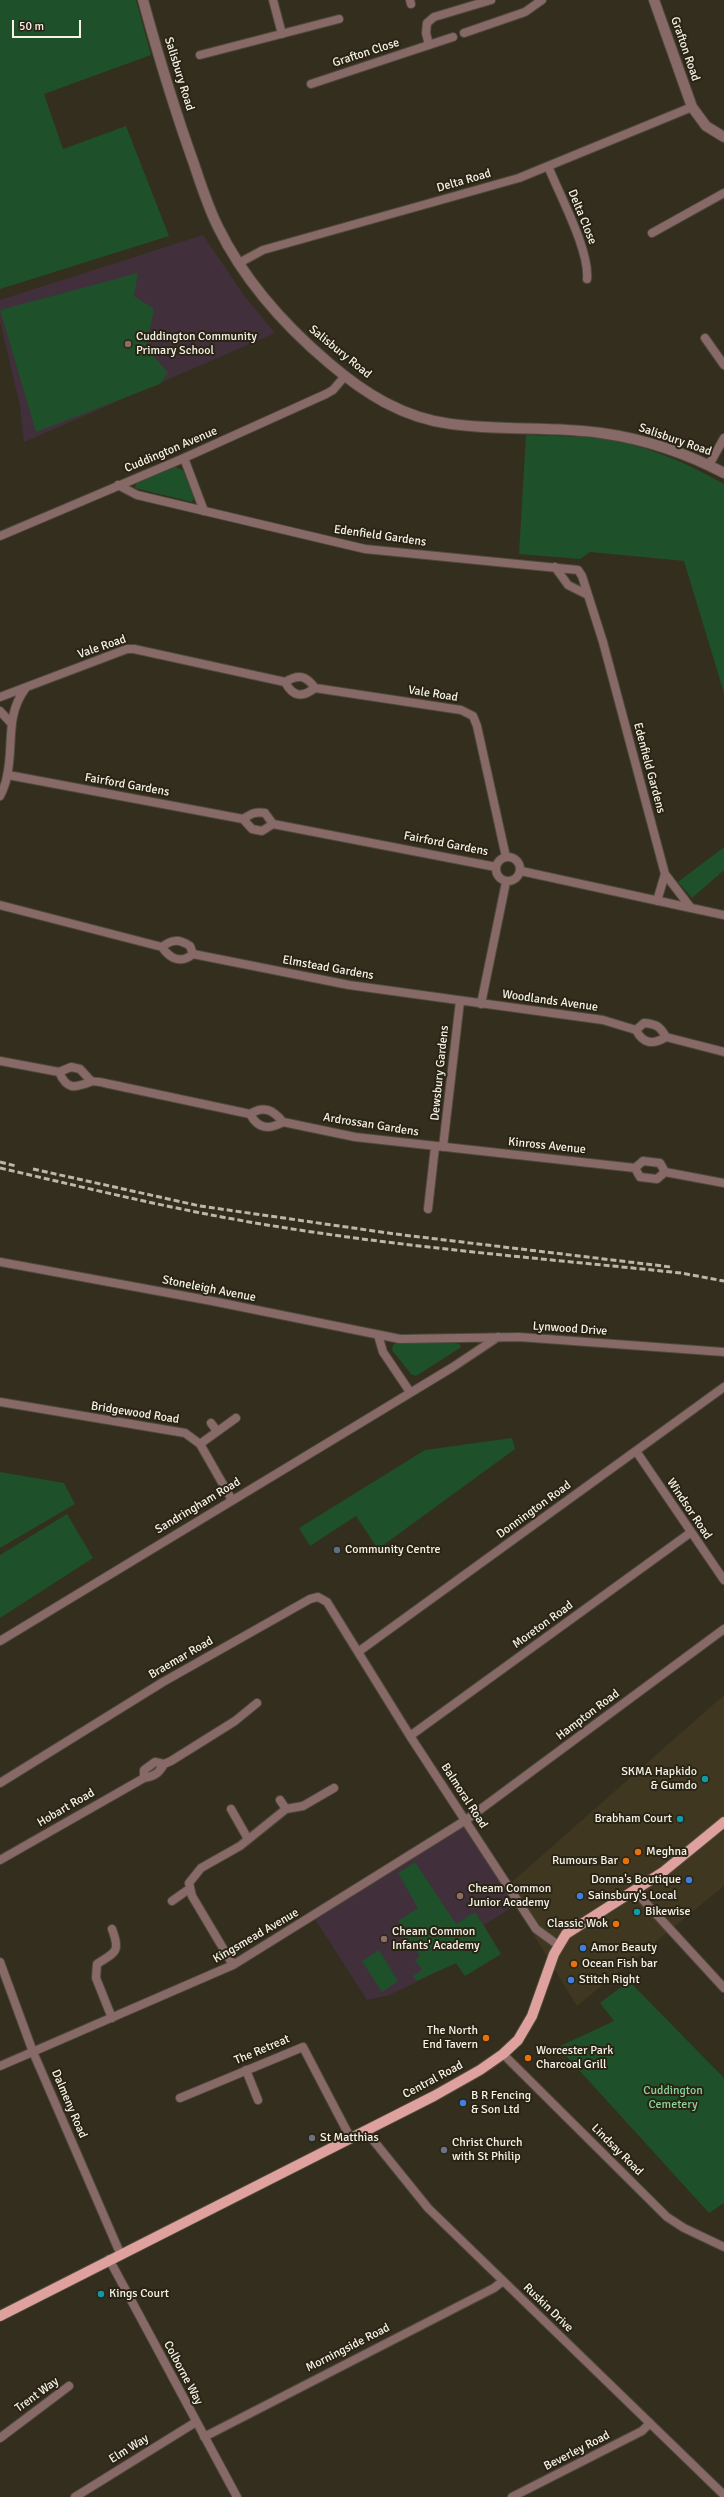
<!DOCTYPE html>
<html>
<head>
<meta charset="utf-8">
<style>
	body { margin:0 }
	#map { position:relative; width:724px; height:2497px; overflow:hidden; background:#342e1e; font-family:Signika,sans-serif }
	canvas { display:block }
	.scale { position:absolute; left:12px; top:20px; width:69px; height:18px; box-sizing:border-box; border:2px solid #f6f2e8; border-top:0; padding-left:5px; font-size:12px; line-height:14px; white-space:nowrap; color:#f6f2e8; -webkit-text-stroke:3px #2a2415; paint-order:stroke }
</style>
</head>
<body>
<div id="map">
<canvas width="724" height="2497"></canvas>
<div class="scale">50 m</div>
</div>
<script>
const ctx = document.querySelector('canvas').getContext('2d');
ctx.lineJoin = 'round';
function paint(path, color) {
  ctx.fillStyle = color;
  ctx.fill(path, 'evenodd');
}
function strokePath(path, color, width, dash) {
  ctx.strokeStyle = color;
  ctx.lineWidth = width;
  ctx.lineCap = dash ? 'butt' : 'round';
  ctx.setLineDash(dash || []);
  ctx.stroke(path);
}
function label(font, color, halo, rows, align = 'center') {
  ctx.font = font + ' Signika,sans-serif';
  ctx.lineWidth = 4;
  ctx.setLineDash([]);
  ctx.textBaseline = 'middle';
  ctx.strokeStyle = halo;
  ctx.fillStyle = color;
  for (const [text, x, y, turn = 0] of rows) {
    ctx.save();
    ctx.translate(x, y);
    ctx.rotate((+turn || 0) * Math.PI / 180);
    ctx.textAlign = isNaN(turn) ? turn : align;
    if (halo) ctx.strokeText(text, 0, 0);
    ctx.fillText(text, 0, 0);
    ctx.restore();
  }
}
paint(new Path2D(`
	M724 1695V1886L577 2006 505 1888Z`), '#3f3720');
paint(new Path2D(`
	M203 235 246 298 275 333 24 442 20 406 0 321V300Z
	M464 1824 516 1905 484 1925 501 1954 465 1976 456 1963 389 1995 367 2000 313 1916Z`), '#41303b');
paint(new Path2D(`
	M0 0H136L151 55 44 94 63 149 126 126 169 236 0 289Z
	M138 273 134 296 154 309 146 347 168 373 160 384 36 432 0 310Z
	M526 435C550 436 574 436 597 438 641 443 686 462 724 484V693L684 561 590 552 580 559 519 554Z
	M172 466 183 470 194 498 192 502 135 488 136 483Z
	M724 847V870L692 898 678 882Z
	M452 1341 461 1345 460 1348 416 1376 411 1374 392 1350 393 1345 397 1342Z
	M512 1438 515 1449 378 1549 356 1516 310 1546 299 1528 425 1450Z
	M0 1472 64 1483 75 1504 0 1548Z
	M67 1514 93 1558 0 1618V1555Z
	M415 1862 456 1924 475 1912 501 1954 465 1976 456 1963 416 1981 413 1976 422 1970 415 1960 420 1956 409 1939 406 1941 403 1936 406 1934 398 1921 418 1908 398 1873Z
	M379 1950 398 1981 382 1992 362 1961Z
	M629 1981 724 2078V2203L709 2213 558 2047 614 2021 600 2003Z`), '#1e502a');
const minor = new Path2D(`
	M273 0 282 34
	M410 0 411 4
	M464 33 525 12 542 0
	M429 45 426 33 427 23 434 17 491 0
	M200 55 339 19
	M311 84 453 37
	M548 166C559 194 590 251 587 279
	M652 233 724 193
	M239 263 263 250 519 178 692 107
	M705 338 724 365
	M184 458 204 511
	M709 465 724 438
	M118 485 137 495 365 549 578 570 582 576 603 642 665 874 691 908 724 915
	M0 536 184 458 326 394 333 390 345 376
	M555 567 568 585 588 595
	M285 682C293 697 302 698 315 688L461 710 473 716 477 726 506 857
	M0 697 127 649H134L285 682C298 674 306 675 315 688
	M0 711 10 722
	M8 775 243 819 252 829 262 831 273 824
	M0 796C3 790 6 783 7 776 14 745 5 716 25 689
	M243 819C251 814 255 811 265 813L273 824 496 867
	M496 869a12 12 0 1 1 24 0a12 12 0 1 1-24 0Z
	M521 871 691 908
	M657 901 665 874
	M0 905 162 947C170 959 181 964 193 954
	M162 947C172 939 179 939 190 946L193 954
	M193 954 349 985 603 1020 636 1030C643 1044 653 1045 666 1037L724 1052
	M481 1004 506 882
	M636 1030 644 1023C656 1024 660 1026 666 1037
	M0 1061 59 1072 71 1067 80 1069 91 1081
	M59 1072C67 1090 74 1088 90 1082 94 1080 104 1083 109 1084L250 1114C264 1105 273 1110 283 1122L355 1137 635 1168 643 1161 660 1163 665 1172
	M250 1114C258 1129 269 1130 283 1122
	M443 1147 460 1001
	M635 1168 640 1177 657 1179 665 1172
	M665 1172 724 1183
	M428 1209 435 1147
	M0 1262 212 1301 400 1339 519 1337 724 1352
	M378 1335 383 1352 410 1392
	M0 1402 185 1433 200 1444 232 1500
	M211 1423 217 1431
	M200 1444 236 1418
	M636 1451 724 1580
	M0 1641 453 1367 498 1337
	M358 1652 724 1387
	M410 1736 690 1533
	M144 1778V1770L155 1762 164 1764 171 1761 235 1721 257 1703
	M0 1783 163 1682 310 1599 318 1597 327 1602 410 1736 536 1929 558 1945
	M280 1800 286 1809
	M231 1809 248 1839
	M0 1860 144 1778C155 1776 159 1773 164 1764
	M635 1891 724 1988
	M172 1901 189 1889
	M112 1929C121 1953 115 1952 97 1964L96 1978 112 2018
	M0 1962 33 2052 120 2253
	M233 1965 192 1896 189 1883 201 1868 240 1846 286 1809 303 1806 334 1788
	M503 2054 667 2217 684 2228 724 2247
	M0 2066 233 1965 466 1820 724 1629
	M246 2070 258 2100
	M180 2098 303 2047 350 2137
	M365 2130 428 2208 724 2495
	M109 2259 237 2497
	M204 2437 494 2288 503 2281
	M0 2438 69 2386
	M75 2497 196 2422
	M512 2497 642 2431 650 2423`);
const tertiary = new Path2D(`
	M143 0C158 55 175 111 194 164 201 185 208 207 218 227 244 280 284 325 329 363 364 393 403 418 451 424 501 431 553 426 601 433 644 439 686 453 724 473
	M654 0 692 107 706 126 724 137`);
const primary = new Path2D(`
	M0 2316 434 2096 480 2070 503 2054 518 2040 532 2016 554 1954 566 1934 663 1872 724 1822`);
strokePath(minor, '#4f493a', 10);
strokePath(tertiary, '#4f493a', 12);
strokePath(primary, '#4f493a', 12);
strokePath(minor, '#876967', 8);
strokePath(tertiary, '#876967', 10);
strokePath(primary, '#dea19e', 10);
strokePath(new Path2D(`
	M0 1162 16 1166
	M0 1168C65 1183 131 1199 196 1212 356 1244 520 1256 681 1273L724 1281
	M33 1169 200 1206 395 1234 671 1267`), '#bbb7ab', 3, [6, 3]);
for (const [x, y, r, color] of [
	[128,344,4,"#8d6e63"],
	[337,1550,4,"#5c6f8a"],
	[705,1779,4,"#0f9aa8"],
	[680,1819,4,"#0f9aa8"],
	[638,1852,4,"#e8710a"],
	[626,1861,4,"#e8710a"],
	[689,1880,4,"#3f7fe0"],
	[460,1896,4,"#8d6e63"],
	[580,1896,4,"#3f7fe0"],
	[637,1912,4,"#0f9aa8"],
	[616,1924,4,"#e8710a"],
	[384,1939,4,"#8d6e63"],
	[583,1948,4,"#3f7fe0"],
	[574,1964,4,"#e8710a"],
	[571,1980,4,"#3f7fe0"],
	[486,2038,4,"#e8710a"],
	[528,2058,4,"#e8710a"],
	[463,2103,4,"#3f7fe0"],
	[312,2138,4,"#6b7280"],
	[444,2150,4,"#6b7280"],
	[101,2294,4,"#0f9aa8"]
]) {
  const dot = new Path2D();
  dot.arc(x, y, r, 0, 2 * Math.PI);
  ctx.fillStyle = color;
  ctx.fill(dot);
  strokePath(dot, '#2a2415', 1.5);
}
label('12px', '#f6f2e8', '#2a2415', [
	["Grafton Road",685,49,71],
	["Grafton Close",366,53,-18],
	["Salisbury Road",179,74,73],
	["Delta Road",464,181,-16],
	["Delta Close",582,217,68],
	["Salisbury Road",340,352,39],
	["Salisbury Road",675,440,19],
	["Cuddington Avenue",171,450,-23],
	["Edenfield Gardens",380,536,8],
	["Vale Road",102,647,-19],
	["Vale Road",433,694,9],
	["Edenfield Gardens",649,768,75],
	["Fairford Gardens",127,785,10],
	["Fairford Gardens",446,844,11],
	["Elmstead Gardens",328,968,10],
	["Woodlands Avenue",550,1001,8],
	["Dewsbury Gardens",440,1073,-84],
	["Ardrossan Gardens",371,1125,9],
	["Kinross Avenue",547,1146,6],
	["Stoneleigh Avenue",209,1289,11],
	["Lynwood Drive",570,1329,4],
	["Bridgewood Road",135,1413,9],
	["Sandringham Road",198,1506,-31],
	["Windsor Road",689,1509,56],
	["Donnington Road",534,1510,-36],
	["Moreton Road",543,1625,-36],
	["Braemar Road",181,1658,-30],
	["Hampton Road",588,1715,-37],
	["Balmoral Road",464,1796,57],
	["Hobart Road",66,1808,-30],
	["Kingsmead Avenue",256,1936,-30],
	["The Retreat",262,2050,-23],
	["Central Road",433,2080,-28],
	["Dalmeny Road",69,2104,67],
	["Lindsay Road",617,2150,45],
	["Ruskin Drive",548,2308,44],
	["Morningside Road",348,2348,-27],
	["Colborne Way",183,2373,62],
	["Trent Way",37,2395,-36],
	["Elm Way",129,2449,-32],
	["Beverley Road",577,2451,-27]
]);
label('12px', '#f6f2e8', '#2a2415', [
	["Cuddington Community",136,337],
	["Primary School",136,351],
	["Community Centre",345,1550],
	["SKMA Hapkido",697,1772,"right"],
	["& Gumdo",697,1786,"right"],
	["Brabham Court",672,1819,"right"],
	["Meghna",646,1852],
	["Rumours Bar",618,1861,"right"],
	["Donna's Boutique",681,1880,"right"],
	["Cheam Common",468,1889],
	["Junior Academy",468,1903],
	["Sainsbury's Local",588,1896],
	["Bikewise",645,1912],
	["Classic Wok",608,1924,"right"],
	["Cheam Common",392,1932],
	["Infants' Academy",392,1946],
	["Amor Beauty",591,1948],
	["Ocean Fish bar",582,1964],
	["Stitch Right",579,1980],
	["The North",478,2031,"right"],
	["End Tavern",478,2045,"right"],
	["Worcester Park",536,2051],
	["Charcoal Grill",536,2065],
	["B R Fencing",471,2096],
	["& Son Ltd",471,2110],
	["St Matthias",320,2138],
	["Christ Church",452,2143],
	["with St Philip",452,2157],
	["Kings Court",109,2294]
], 'left');
label('12px', '#88d597', '#2a2415', [
	["Cuddington",673,2091],
	["Cemetery",673,2105]
]);
</script>
</body>
</html>
